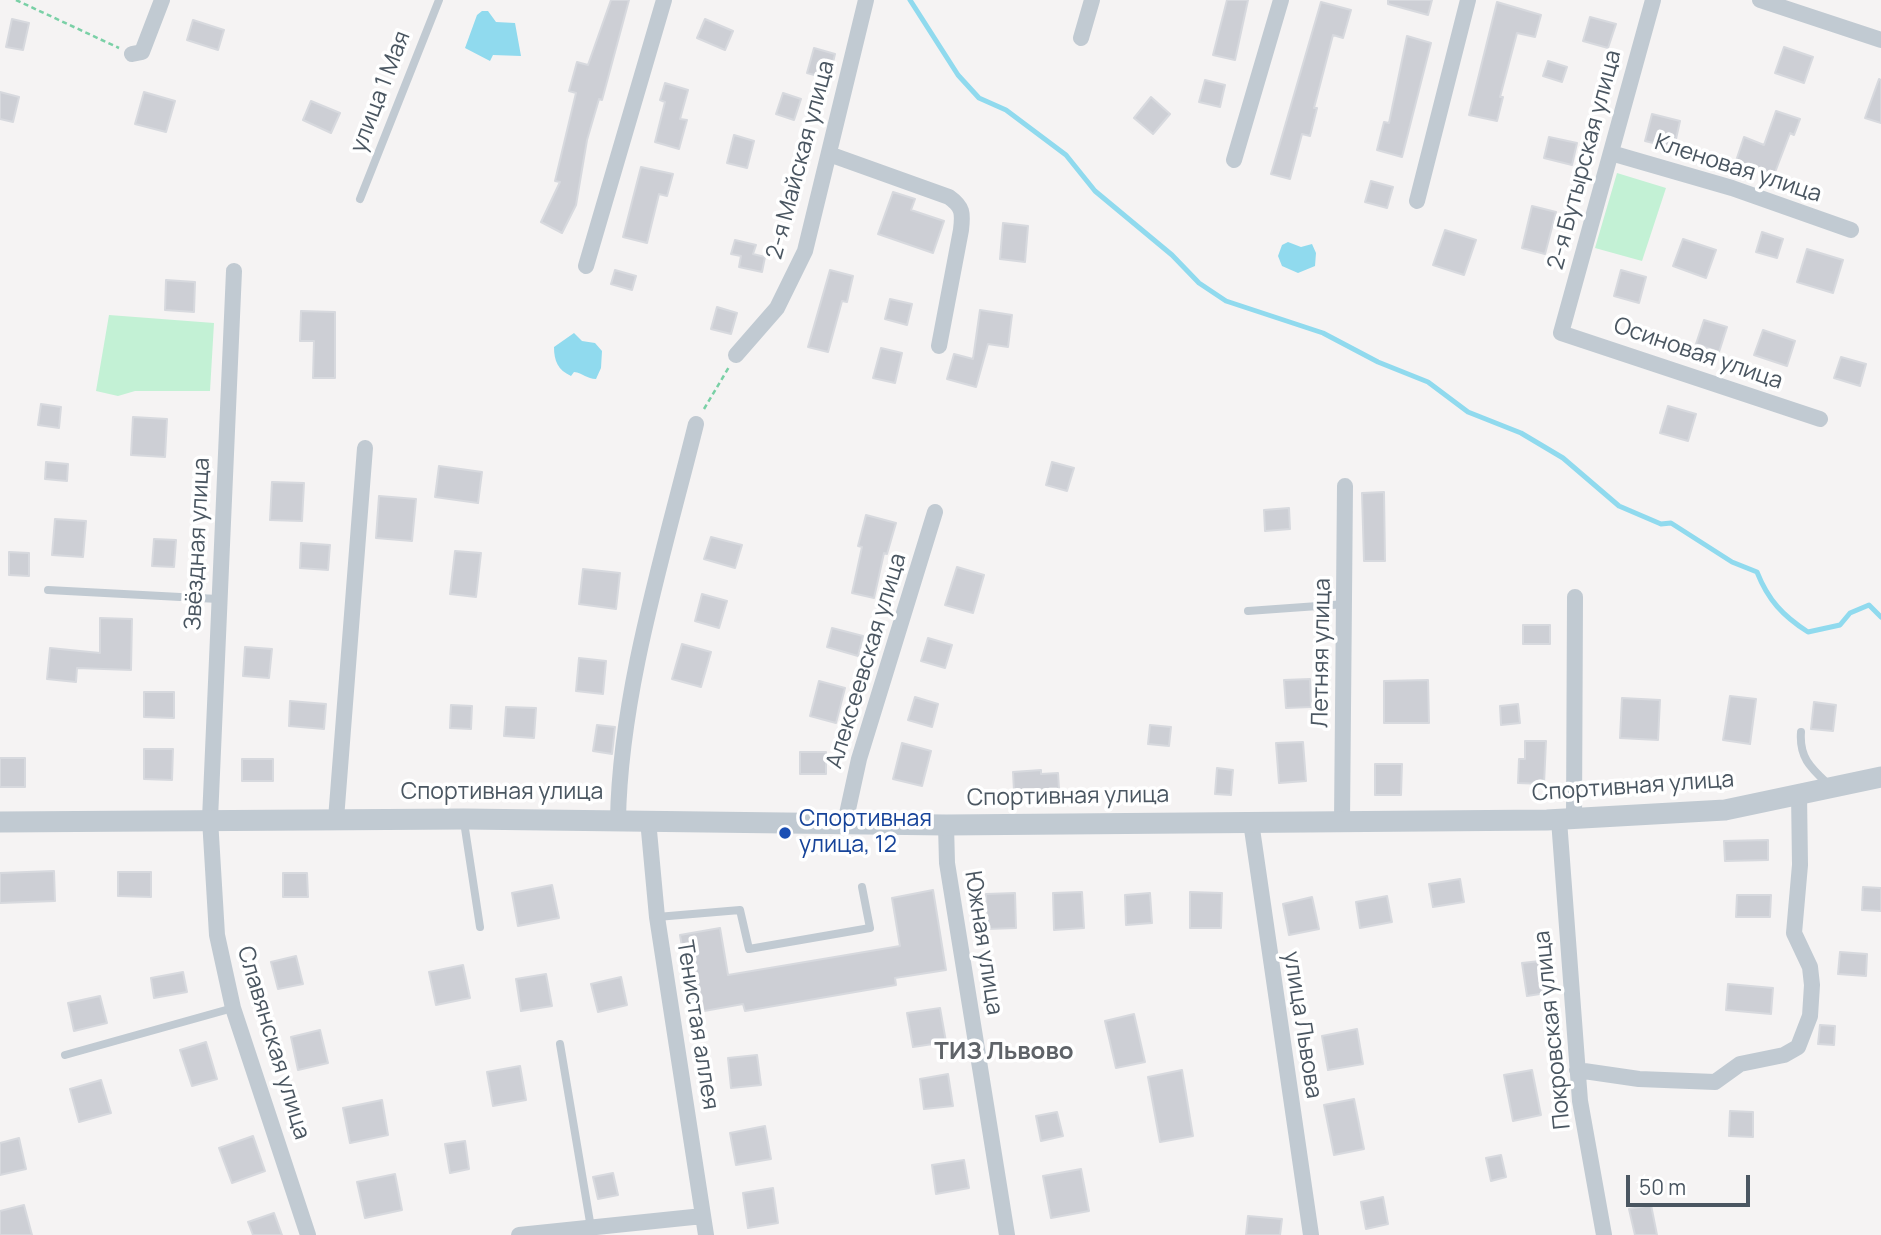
<!DOCTYPE html>
<meta charset="utf-8">
<style>
body{margin:0}
#map{position:relative;width:1881px;height:1235px;overflow:hidden;background:#f5f3f3;font-family:Manrope,sans-serif}
canvas{display:block}
.scale{position:absolute;left:1626px;top:1175px;width:124px;height:32px;box-sizing:border-box;border:4px solid #4a5661;border-top:0;padding-left:9px;font-size:21px;line-height:24px;white-space:nowrap;color:#4a5661;-webkit-text-stroke:5px #fff;paint-order:stroke}
</style>
<div id="map">
<canvas width="1881" height="1235"></canvas>
<div class="scale">50 m</div>
</div>
<script>
const ctx = document.querySelector('canvas').getContext('2d');
ctx.lineJoin = 'round';
function fillPath(path, color) {
  ctx.fillStyle = color;
  ctx.fill(path, 'evenodd');
}
function trace(path, color, width, dash) {
  ctx.strokeStyle = color;
  ctx.lineWidth = width;
  ctx.lineCap = dash ? 'butt' : 'round';
  ctx.setLineDash(dash || []);
  ctx.stroke(path);
}
function drawText(font, color, halo, rows, align = 'center') {
  ctx.font = font + ' Manrope,sans-serif';
  ctx.lineWidth = 7;
  ctx.setLineDash([]);
  ctx.textBaseline = 'middle';
  ctx.strokeStyle = halo;
  ctx.fillStyle = color;
  for (const [text, x, y, turn = 0] of rows) {
    ctx.save();
    ctx.translate(x, y);
    ctx.rotate((+turn || 0) * Math.PI / 180);
    ctx.textAlign = isNaN(turn) ? turn : align;
    if (halo) ctx.strokeText(text, 0, 0);
    ctx.fillText(text, 0, 0);
    ctx.restore();
  }
}
fillPath(new Path2D(`
 M1617,173L1666,188L1642,261L1595,248Z
 M109,315L214,323L210,391H135L118,396L96,391Z`), '#c3f1d5');
fillPath(new Path2D(`
 M482,11H488L496,22L515,23L521,56L493,55L490,61L465,48L477,15Z
 M1288,242L1301,247L1312,244L1316,253L1315,266L1298,273L1282,266L1278,256L1282,245Z
 M574,333L582,341L595,343L602,351L601,368L596,379C587,379 583,373 574,372L571,376C558,370 554,361 554,347Z`), '#90daee');
trace(new Path2D(`
 M910,0L958,75L979,98L1006,110L1066,155L1095,191L1172,255L1199,283L1226,301L1323,333L1378,362L1428,382L1468,412L1521,433L1563,458L1619,506L1661,524L1671,523L1732,562L1757,572C1768,600 1783,616 1808,632L1840,625L1850,613L1869,605L1881,617`), '#90daee', 5);
const building = new Path2D(`
 M611,0H629L602,100L599,99L587,140L576,205L562,233L541,222L560,182L555,181L576,93L569,91L577,62L588,65Z
 M1227,0H1248L1235,60L1213,55Z
 M1388,0H1432L1428,15L1388,4Z
 M1321,2L1351,10L1343,38L1333,35L1314,108H1317L1310,136L1302,134L1290,179L1271,174Z
 M1497,2L1541,15L1535,37L1517,33L1500,97H1503L1497,121L1469,115Z
 M1590,17L1616,24L1608,48L1583,41Z
 M12,19L29,23L23,50L6,47Z
 M705,19L733,31L725,50L697,38Z
 M193,20L224,30L218,50L187,40Z
 M1407,36L1431,43L1402,157L1377,150L1384,122L1389,123Z
 M1784,47L1813,57L1804,83L1775,73Z
 M814,48L835,54L829,79L807,73Z
 M1548,61L1567,67L1562,82L1543,76Z
 M1879,79L1881,80V123L1865,118Z
 M1205,80L1225,85L1220,107L1199,102Z
 M665,83L688,90L680,119L687,120L679,149L655,142L665,102L660,100Z
 M0,92L19,97L13,122L0,119Z
 M144,92L175,101L166,132L135,124Z
 M783,93L801,99L794,120L776,114Z
 M1151,97L1170,114L1153,134L1134,118Z
 M311,101L340,113L331,133L303,120Z
 M1776,111L1800,119L1794,135L1790,133L1774,175L1736,161L1744,137L1764,145Z
 M1652,114L1680,121L1674,148L1645,141Z
 M734,135L754,141L747,168L727,163Z
 M1549,137L1577,143L1572,165L1544,158Z
 M641,167L673,174L667,196L659,194L647,243L623,237Z
 M1371,181L1393,187L1387,208L1365,202Z
 M893,192L915,199L911,210L944,221L933,253L878,234Z
 M1532,206L1556,212L1545,254L1522,248Z
 M1003,223L1028,226L1025,262L1000,259Z
 M1445,230L1476,240L1464,275L1433,265Z
 M1762,232L1783,239L1777,258L1756,252Z
 M1683,239L1716,250L1706,278L1673,266Z
 M735,240L756,245L753,254L765,257L762,272L739,267L741,256L731,254Z
 M1807,249L1843,260L1833,293L1797,282Z
 M615,270L636,276L632,290L611,284Z
 M830,270L853,276L847,302L842,301L828,352L808,347Z
 M1621,270L1646,277L1639,303L1614,296Z
 M166,280L195,282L194,312L165,310Z
 M890,299L912,304L907,325L885,319Z
 M717,307L737,313L731,334L711,329Z
 M980,310L1012,315L1008,347L988,344L976,387L947,379L954,354L973,359Z
 M301,311L335,312V378H313L314,341H300Z
 M1704,320L1727,327L1719,352L1696,344Z
 M1763,330L1795,341L1787,366L1754,355Z
 M881,348L902,353L895,383L873,378Z
 M1841,357L1866,364L1860,386L1834,378Z
 M41,404L61,407L59,428L38,425Z
 M1668,406L1696,414L1688,441L1660,433Z
 M133,417L167,419L165,457L131,455Z
 M46,462L68,464L67,481L45,479Z
 M1052,462L1074,468L1067,491L1046,485Z
 M439,466L482,472L478,503L435,497Z
 M272,482L304,483L302,521L270,520Z
 M1384,492L1385,561H1364L1362,493Z
 M379,496L416,499L412,541L376,538Z
 M1289,508L1290,529L1265,531L1264,510Z
 M866,515L896,523L887,554L884,553L874,598L852,593L862,547L858,546Z
 M55,519L86,521L83,557L52,555Z
 M711,537L742,545L735,568L704,559Z
 M154,539L176,540L174,567L152,566Z
 M301,543L330,545L328,570L300,568Z
 M455,551L481,553L476,597L450,594Z
 M9,552L29,553V576L9,575Z
 M957,567L984,575L973,613L945,605Z
 M583,569L620,573L616,609L579,604Z
 M702,594L727,601L719,628L695,621Z
 M100,618L132,619L131,670L77,668L76,682L47,679L50,648L100,653Z
 M1523,625H1550V644H1523Z
 M832,628L863,636L858,656L827,647Z
 M928,638L952,645L945,668L921,661Z
 M682,644L711,652L701,687L672,679Z
 M245,647L272,649L269,678L243,676Z
 M579,658L606,661L603,694L576,691Z
 M1310,679L1311,707L1286,708L1284,680Z
 M1428,680L1429,723H1384V681Z
 M819,681L845,688L836,723L810,716Z
 M144,692H174V718L144,717Z
 M1730,696L1756,699L1750,744L1723,740Z
 M915,697L938,704L932,727L908,720Z
 M1622,698L1660,700L1658,740L1620,738Z
 M290,701L326,704L324,729L289,726Z
 M1814,702L1836,705L1833,731L1811,729Z
 M1518,704L1520,723L1501,725L1500,706Z
 M451,705L472,706L471,729L450,728Z
 M506,707L536,708L534,738L504,736Z
 M597,725L615,727L612,754L593,751Z
 M1150,725L1171,727L1169,746L1148,744Z
 M1525,741H1546L1544,784L1518,783L1519,759H1525Z
 M1303,742L1306,781L1279,783L1276,743Z
 M902,743L931,751L922,786L893,779Z
 M144,749H173L172,780L144,779Z
 M800,752H826V774H800Z
 M0,758H25V787H0Z
 M242,759H273V781H242Z
 M1375,764H1402L1401,795H1375Z
 M1217,768L1233,770L1231,795L1215,794Z
 M1041,770V774L1058,773L1059,789L1014,791L1013,772Z
 M1768,840V860L1725,861L1724,841Z
 M54,871L55,901L0,903V873Z
 M118,872H151V897L118,896Z
 M283,873H307L308,897H283Z
 M1460,879L1464,902L1433,907L1429,884Z
 M552,885L559,918L518,926L512,893Z
 M1863,887L1881,888V911L1862,910Z
 M933,890L946,970L895,978L896,985L745,1011L743,1004L693,1013L680,935L720,928L728,975L900,946L892,898Z
 M1082,892L1084,928L1054,930L1053,893Z
 M1190,892L1222,893L1221,928H1190Z
 M1015,893L1016,928L987,929L986,894Z
 M1150,893L1152,923L1126,925L1125,895Z
 M1737,895H1771L1770,917H1736Z
 M1387,896L1392,922L1360,928L1356,902Z
 M1312,897L1319,929L1289,935L1283,904Z
 M1840,952L1867,954L1866,976L1838,974Z
 M296,956L303,984L278,989L271,962Z
 M1549,960L1553,992L1527,996L1522,963Z
 M463,965L470,998L436,1005L429,972Z
 M183,972L187,992L154,998L151,978Z
 M546,974L552,1006L521,1011L516,979Z
 M621,977L627,1005L598,1012L591,984Z
 M1728,984L1773,988L1771,1014L1726,1010Z
 M100,996L107,1023L74,1031L68,1003Z
 M940,1008L946,1042L913,1047L907,1013Z
 M1134,1014L1145,1062L1116,1068L1105,1021Z
 M1820,1025L1835,1026L1834,1045L1818,1044Z
 M1357,1029L1363,1064L1328,1070L1322,1036Z
 M320,1030L328,1063L298,1070L291,1037Z
 M206,1042L217,1079L192,1086L180,1050Z
 M757,1055L761,1085L731,1088L728,1058Z
 M520,1066L526,1100L493,1106L487,1072Z
 M1182,1070L1193,1136L1160,1142L1148,1077Z
 M1532,1070L1541,1115L1513,1121L1504,1075Z
 M948,1074L953,1106L924,1109L920,1079Z
 M101,1080L111,1113L79,1122L70,1089Z
 M1354,1099L1364,1149L1334,1155L1324,1105Z
 M382,1100L388,1135L350,1143L343,1108Z
 M1730,1111L1753,1112V1137L1729,1136Z
 M1057,1112L1063,1136L1041,1141L1036,1116Z
 M765,1126L771,1159L736,1165L730,1133Z
 M253,1136L265,1171L232,1183L219,1148Z
 M19,1138L26,1169L0,1175V1143Z
 M465,1141L469,1169L450,1173L445,1144Z
 M1501,1155L1506,1177L1491,1181L1486,1158Z
 M964,1160L969,1188L936,1194L932,1165Z
 M1081,1169L1089,1211L1051,1218L1043,1176Z
 M613,1173L618,1195L598,1199L593,1177Z
 M395,1174L402,1210L365,1218L357,1182Z
 M773,1188L778,1223L748,1228L743,1193Z
 M1383,1197L1388,1224L1366,1229L1361,1202Z
 M24,1205L32,1235H0V1211Z
 M1651,1205L1657,1235H1635L1629,1209Z
 M274,1213L282,1235H253L248,1222Z
 M1248,1216L1282,1219L1280,1235H1246Z`);
fillPath(building, '#cdcfd5');
trace(building, '#d7d9de', 2);
trace(new Path2D(`
 M16,0L119,48
 M704,409L729,367`), '#7ad0a6', 2.5, [5, 3.5]);
trace(new Path2D(`
 M360,199L439,0
 M48,590L218,599
 M1248,611L1346,604
 M1801,732C1799,758 1811,768 1829,785
 M464,822L480,927
 M657,917L740,910L749,949L870,928L862,887
 M560,1044L591,1228
 M65,1055L233,1008`), '#c1cad2', 8);
trace(new Path2D(`
 M1653,0L1561,333L1820,419
 M1760,0L1881,40
 M1081,38L1092,0
 M132,54L142,52L162,0
 M1611,153L1732,188L1851,230
 M829,154L949,197C963,207 963,213 961,230L939,346
 M1234,160L1281,0
 M1417,201L1468,0
 M586,266L664,0
 M234,271L210,819L217,935L233,1008L308,1235
 M736,355L777,308L805,251L866,0
 M336,819L365,448
 M1574,819L1575,597
 M618,820C620,692 665,549 696,424
 M648,820L657,917L706,1235
 M1559,820L1580,1101L1604,1235
 M1342,821L1345,486
 M1251,822L1311,1235
 M845,823L859,759L935,512
 M946,825L947,863L1007,1235
 M1577,1070L1639,1079L1715,1082L1740,1064L1784,1055L1798,1047L1810,1016L1812,985L1810,967L1794,933L1800,865L1799,793
 M519,1235L703,1216`), '#c1cad2', 16);
trace(new Path2D(`
 M0,822L464,819L946,825L1547,820L1725,810L1881,777`), '#c1cad2', 21);
for (const [x, y, r, color] of [
 [785,833,7,"#1a4fb4"]
]) {
  const dot = new Path2D();
  dot.arc(x, y, r, 0, 2 * Math.PI);
  ctx.fillStyle = color;
  ctx.fill(dot);
  trace(dot, '#fff', 2.5);
}
drawText('23px', '#4a5661', '#fff', [
 ["улица 1 Мая",381,92,-69],
 ["2-я Майская улица",801,160,-75],
 ["2-я Бутырская улица",1585,160,-75],
 ["Кленовая улица",1738,169,18],
 ["Осиновая улица",1698,354,19],
 ["Звёздная улица",198,544,-87],
 ["Летняя улица",1322,653,-89],
 ["Алексеевская улица",867,661,-73],
 ["Спортивная улица",1633,787,-4],
 ["Спортивная улица",502,793],
 ["Спортивная улица",1068,797,-1],
 ["Южная улица",983,943,81],
 ["Тенистая аллея",697,1025,81],
 ["улица Львова",1302,1025,81],
 ["Покровская улица",1553,1030,-96],
 ["Славянская улица",273,1043,73]
]);
drawText('23px', '#164399', '#fff', [
 ["Спортивная",799,820],
 ["улица, 12",799,846]
], 'left');
drawText('bold 24px', '#5f6368', '#fff', [
 ["ТИЗ Львово",1004,1052]
]);
</script>
